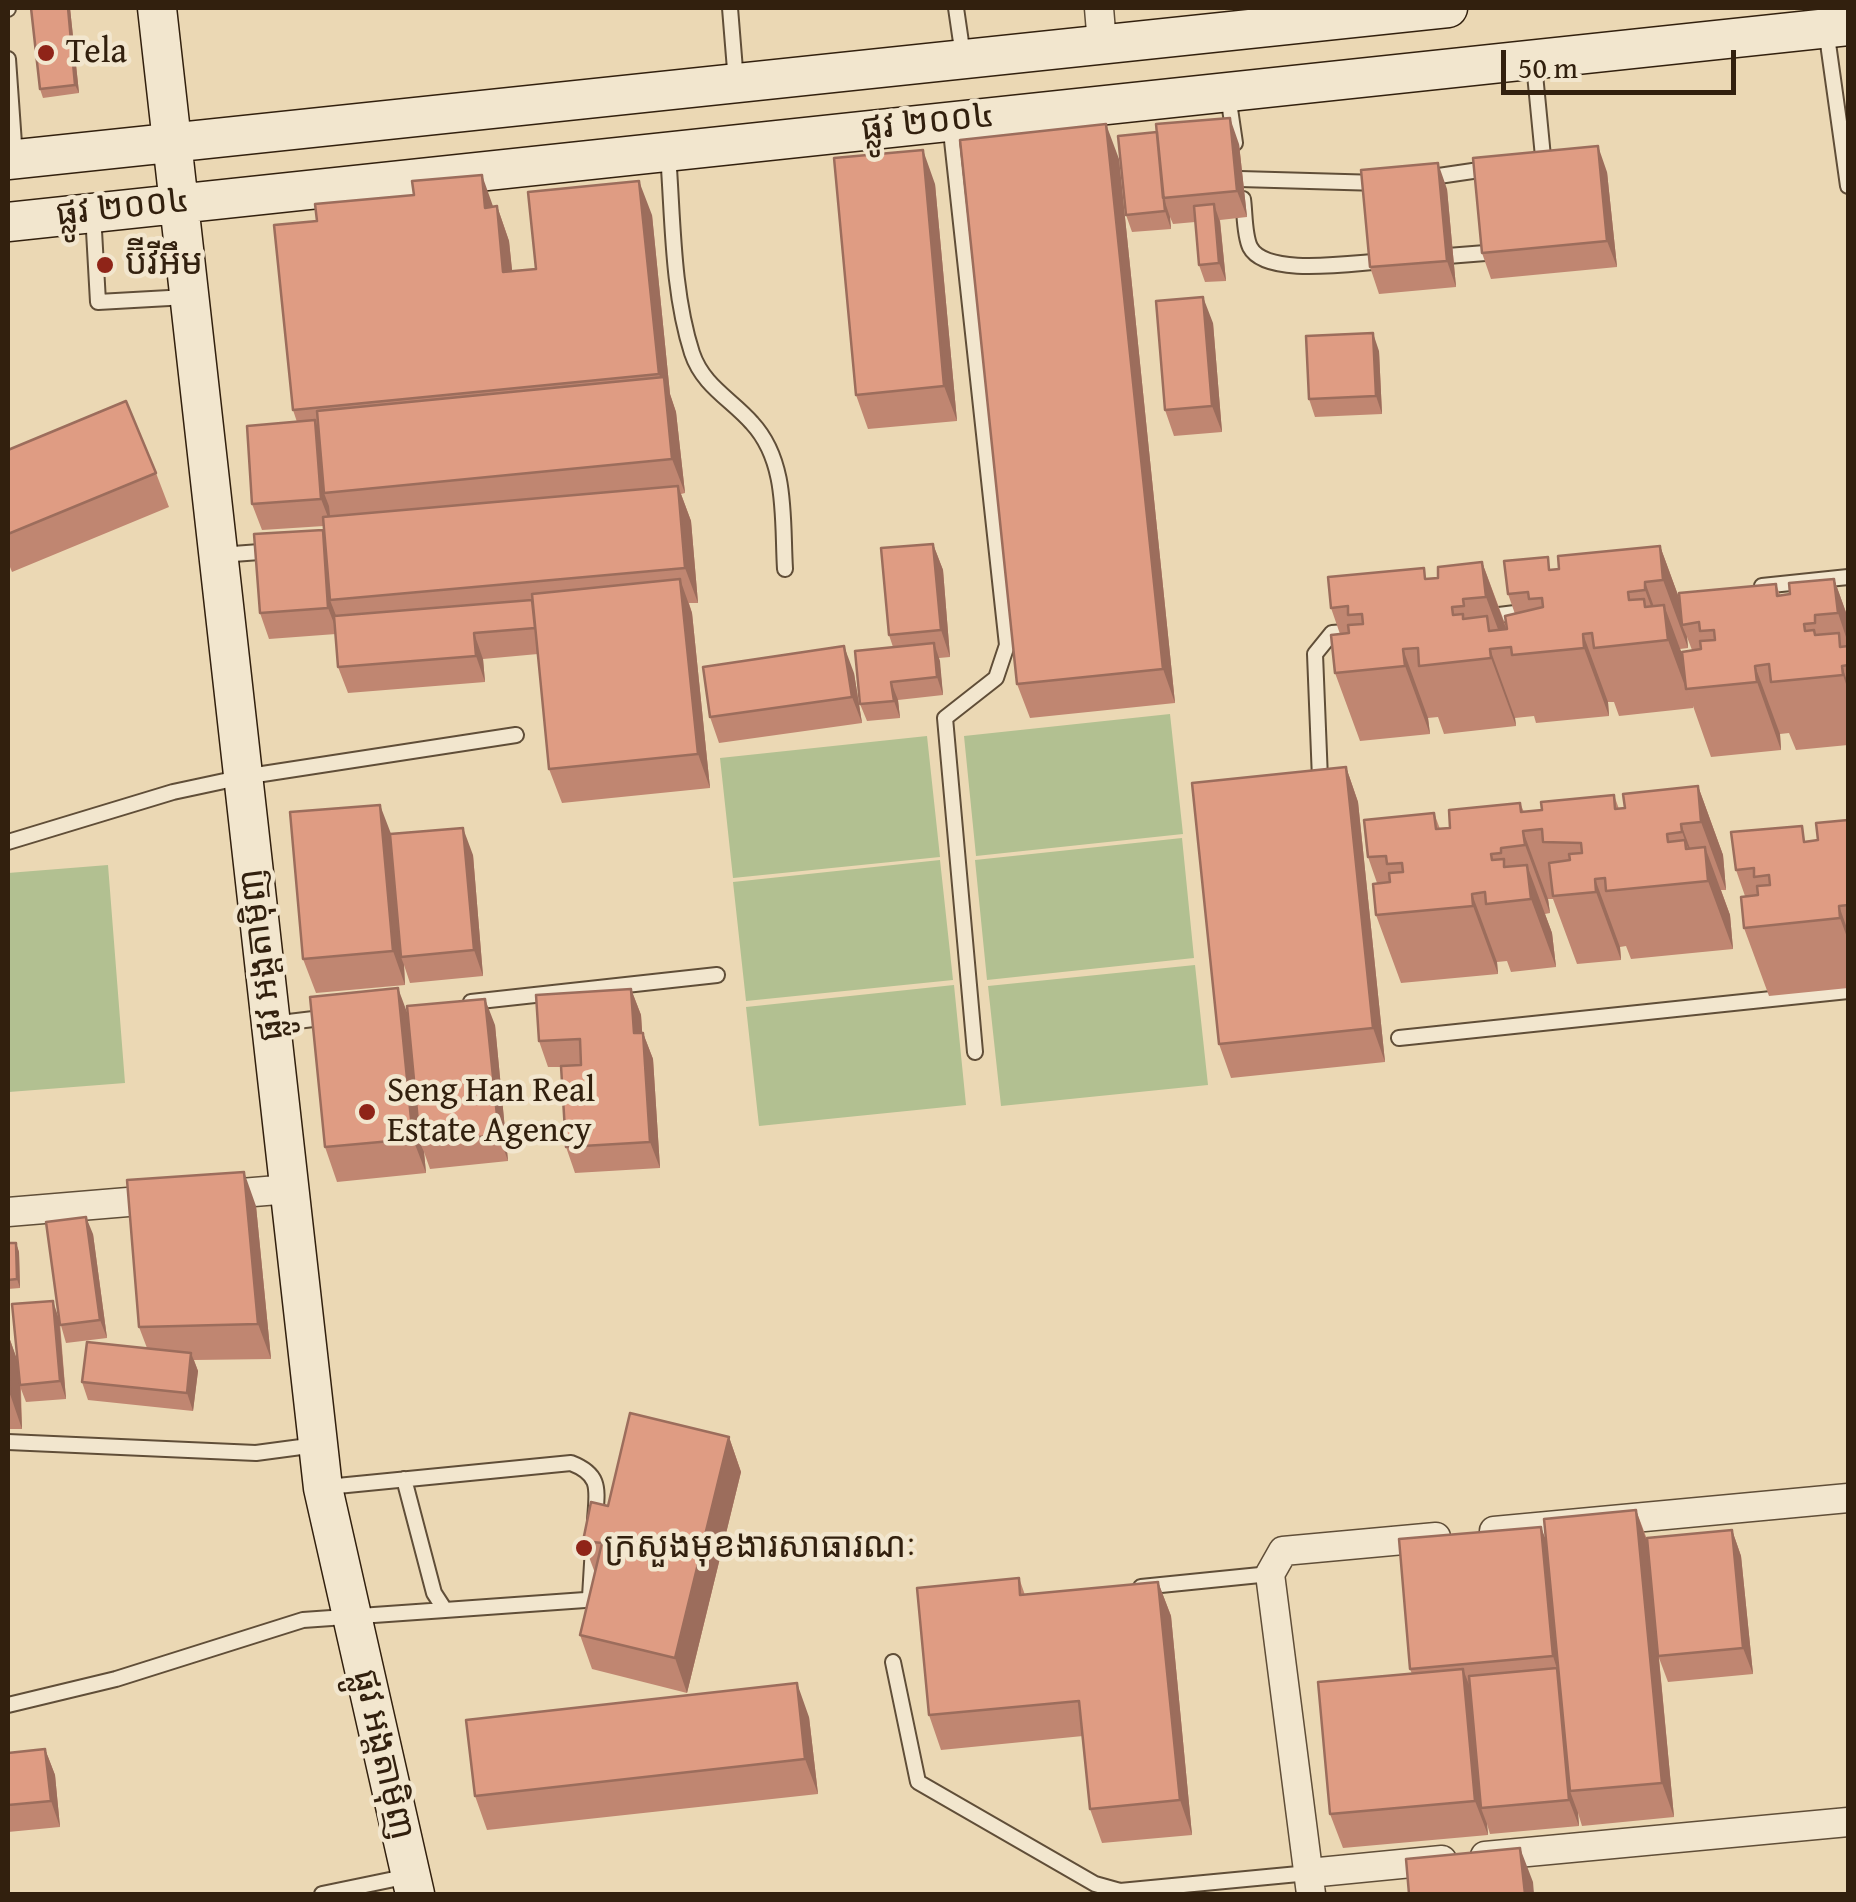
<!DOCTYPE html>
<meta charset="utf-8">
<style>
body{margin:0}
#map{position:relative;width:1856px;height:1902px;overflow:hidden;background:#ebd8b4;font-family:"Gentium Book Plus",serif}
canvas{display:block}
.frame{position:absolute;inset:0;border:10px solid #32200e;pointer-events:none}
.scale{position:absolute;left:1501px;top:50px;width:235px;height:45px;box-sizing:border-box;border:5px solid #32200e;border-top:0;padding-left:12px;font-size:30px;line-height:35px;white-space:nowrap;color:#32200e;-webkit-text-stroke:8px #f2e6ce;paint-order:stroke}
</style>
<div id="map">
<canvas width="1856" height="1902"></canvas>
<div class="frame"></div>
<div class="scale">50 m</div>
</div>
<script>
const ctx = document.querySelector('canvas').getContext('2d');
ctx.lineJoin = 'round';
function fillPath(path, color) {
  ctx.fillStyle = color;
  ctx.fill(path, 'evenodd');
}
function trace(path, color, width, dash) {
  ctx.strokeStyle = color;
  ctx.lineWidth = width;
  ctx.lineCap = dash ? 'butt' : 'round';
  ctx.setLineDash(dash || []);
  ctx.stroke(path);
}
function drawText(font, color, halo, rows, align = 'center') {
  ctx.font = font + ' "Gentium Book Plus","Noto Sans Khmer",serif';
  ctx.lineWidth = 9;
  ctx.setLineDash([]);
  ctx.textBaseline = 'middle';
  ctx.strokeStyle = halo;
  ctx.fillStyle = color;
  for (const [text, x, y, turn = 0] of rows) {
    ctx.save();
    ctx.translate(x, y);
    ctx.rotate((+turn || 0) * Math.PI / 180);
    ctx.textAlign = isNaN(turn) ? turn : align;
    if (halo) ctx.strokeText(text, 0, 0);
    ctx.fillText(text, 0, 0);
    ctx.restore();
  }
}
fillPath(new Path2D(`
 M1170,714L1183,834L976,856L964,736Z
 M927,736L940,857L733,878L720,758Z
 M1182,838L1194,958L987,980L975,860Z
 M940,860L953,980L746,1001L733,882Z
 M108,865L125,1083L9,1092L8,873Z
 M1195,965L1208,1085L1001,1106L988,986Z
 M954,985L966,1105L759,1126L746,1007Z`), '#b2c091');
const lane = new Path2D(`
 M730,8L736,82
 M956,8L963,56
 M8,9V8
 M1826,29L1848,186
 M8,59L15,158
 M1534,64L1544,167
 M1228,95L1235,143
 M950,122L1007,645L996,678L945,718L975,1052
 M668,154C673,218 672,291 692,353C703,386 731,399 752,423C788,462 782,519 785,569
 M1425,178L1493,168
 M1240,179L1379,183
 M1243,199C1245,213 1244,234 1250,247C1266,278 1357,262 1388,261
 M93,213L98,302L187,297
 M1435,257L1498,252
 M220,555L273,551
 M1762,586L1848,577
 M1483,617L1531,611
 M1320,779L1315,654L1332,633L1358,631
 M8,842L173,792L243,777L516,735
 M471,1002L717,975
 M272,1024L330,1017
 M1399,1038L1848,991
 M8,1442L256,1453L316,1445
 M404,1479L434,1593L445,1610L585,1600L590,1597L593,1547
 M327,1487L571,1463C602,1475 597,1490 595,1520
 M1141,1587L1270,1574
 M893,1662L918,1782L1095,1884L1120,1891L1309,1873
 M8,1705L116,1679L303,1620L445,1610
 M322,1894L409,1876`);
const street = new Path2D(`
 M1099,8L1102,44
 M217,1195L290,1189
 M8,1212L164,1199
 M1494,1531L1848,1498
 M1485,1856L1848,1822
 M1309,1873L1442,1860
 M1311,1894L1270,1574L1283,1551L1436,1537`);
const secondary = new Path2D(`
 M157,8L323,1488L415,1894
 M8,160L1448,8
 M8,222L1848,26`);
trace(lane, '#604e38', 18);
trace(street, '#604e38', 31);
trace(secondary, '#32200e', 41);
trace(lane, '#f2e6ce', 14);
trace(street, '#f2e6ce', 28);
trace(secondary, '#f2e6ce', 38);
fillPath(new Path2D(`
 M31,8H70L79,93L43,98L40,89Z
 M1239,144L1247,217L1220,220L1226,281L1205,282L1199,265L1195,222L1173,224L1170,217L1171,229L1132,232L1126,215Z
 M1119,159L1175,703L1030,718L1017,684Z
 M1607,172L1617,267L1491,279L1482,253Z
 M935,184L957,421L868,429L856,395Z
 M1447,189L1456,287L1379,294L1370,267Z
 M497,206L509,241L512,271L536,269L652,215L670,394L676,412L685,493L681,494L691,521L698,603H689L692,613L710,788L562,803L549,769L538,654L483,659L485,682L348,693L338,667L336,634L269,639L260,613L324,534V526L262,530L252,504L297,422L293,410L494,207Z
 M1213,323L1222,432L1174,436L1165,410Z
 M1379,351L1382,414L1315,417L1309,399Z
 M8,450L156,473L169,507L12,572L8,562Z
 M933,544L943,570L950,657L939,658L943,695L898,700L900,718L867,721L860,704L893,647L889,635Z
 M1660,546L1680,601L1776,584L1780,595L1790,594L1834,579L1848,618V745L1796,750L1789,733L1780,734L1781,750L1711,757L1693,706V708L1619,716L1614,702H1608L1609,716L1536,723L1534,716L1515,718L1516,726L1444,734L1438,717L1428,718L1430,734L1360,741L1335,673L1340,634L1331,608L1428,579L1438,578L1482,562L1507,629L1515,614L1508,594L1553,570ZM1687,637L1692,650L1683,655L1680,649L1688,648Z
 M854,673L862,723L719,743L710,717Z
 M1346,767L1358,802L1385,1062L1231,1078L1219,1044Z
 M1698,786L1723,855L1726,890H1721L1730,915L1733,949L1631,959L1626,946L1620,947L1621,960L1577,964L1553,899H1548L1550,913L1545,914L1552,933L1556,967L1511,972L1507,961L1497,962L1498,974L1401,983L1376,915L1377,883L1368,857L1434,813L1440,829L1450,828L1520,803L1524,812L1542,810L1614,795L1619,809Z
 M1848,820V988L1769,996L1744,928L1745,896L1736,870L1808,841L1818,840Z
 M391,834L473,855L483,976L410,983L404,965L405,985L316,993L303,959Z
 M631,989L641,1015L642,1033H643L653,1059L660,1168L575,1173L566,1147L561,1067H548L539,1041Z
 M408,1016L495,1025L508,1161L430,1169L424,1152L426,1173L337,1182L325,1147Z
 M256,1206L271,1359L194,1360L198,1371L193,1411L88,1400L82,1382L147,1348L139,1327Z
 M93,1234L107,1338L66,1343L60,1322L66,1399L26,1402L21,1389L22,1429H8V1334L17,1360L59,1318Z
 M8,1243H16L19,1252L20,1288L8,1289Z
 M729,1437L741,1472L687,1693L592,1669L580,1635L595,1573L583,1541L608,1506Z
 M1636,1510L1648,1542L1732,1530L1741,1556L1753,1674L1668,1682L1659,1658L1674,1817L1582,1826L1578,1813L1579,1826L1490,1834L1487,1824L1488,1835L1343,1848L1330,1814L1412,1674L1410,1669L1546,1541Z
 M1019,1578L1025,1595L1158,1582L1171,1616L1192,1835L1102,1843L1090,1809L1083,1736L941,1750L929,1715Z
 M809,1717L818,1794L487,1830L475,1796Z
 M45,1749L55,1775L60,1827L8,1832V1753Z`), '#c08671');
fillPath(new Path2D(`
 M68,8H70L79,93L75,85Z
 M1230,118L1239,144L1247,217L1237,191Z
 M1106,124L1119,159L1175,703L1163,669Z
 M1598,146L1607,172L1617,267L1607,241Z
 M923,150L935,184L957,421L944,386Z
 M1438,163L1447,189L1456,287L1447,261Z
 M482,175L494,209L485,208Z
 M639,181L652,215L670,394L676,412L685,493L672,459L665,392L659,374Z
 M1164,199L1170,217L1171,229L1165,211Z
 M1214,204L1220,222L1226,281L1219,263Z
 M497,206L509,241L516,307L503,272Z
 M1203,297L1213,323L1222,432L1212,406Z
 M1373,333L1379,351L1382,414L1376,396Z
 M315,420L325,446L324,493L329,506L331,525L321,499Z
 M678,486L691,521L698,603L685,568Z
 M323,530L335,599L330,600L337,618L338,634L328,608Z
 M933,544L943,570L950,657L941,630Z
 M1660,546L1685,614L1682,625L1687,637L1688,648L1663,580Z
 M1482,562L1507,631L1505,648L1486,597Z
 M680,579L692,613L710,788L698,754Z
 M1834,579L1848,618V643L1838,613Z
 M1645,582L1666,640L1664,641L1645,590Z
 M1664,605L1689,673L1686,689L1693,708L1668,640Z
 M474,633L483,659L485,682L476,656Z
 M1583,634L1608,702L1609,716L1584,648Z
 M934,643L940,661L943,695L937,677Z
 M844,646L854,673L862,723L852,697Z
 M1403,649L1428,718L1430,734L1405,666Z
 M1490,649L1515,718L1516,726L1491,658Z
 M1755,666L1780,734L1781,750L1757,682Z
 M1842,666L1848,684V690L1843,675Z
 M891,682L898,700L900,718L894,701Z
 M1346,767L1358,802L1385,1062L1373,1028Z
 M1698,786L1723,855L1726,890L1701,822Z
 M380,805L393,839L401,957L404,965L405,985L393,951Z
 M1681,824L1702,881H1700L1682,832Z
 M463,828L473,855L483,976L474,950Z
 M1523,831L1548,899L1550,913L1525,845Z
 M1705,847L1730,915L1733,949L1708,881Z
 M1527,865L1552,933L1556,967L1531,899Z
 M1595,879L1620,947L1621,960L1596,892Z
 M1472,894L1497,962L1498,974L1473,906Z
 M1839,906L1848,931V940L1840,918Z
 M398,988L411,1023L420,1143L424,1152L426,1173L413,1139Z
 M631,989L641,1015L644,1059L634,1033Z
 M485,999L495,1025L508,1161L499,1135Z
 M643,1033L653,1059L660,1168L650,1142Z
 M244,1172L256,1206L271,1359L258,1324Z
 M86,1217L93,1234L107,1338L100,1320Z
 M16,1243L19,1252L20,1288L17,1279Z
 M53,1301L59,1319L66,1399L60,1381Z
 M8,1334L20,1368V1385L22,1429L10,1394Z
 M191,1353L198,1371L193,1411L187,1393Z
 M729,1437L741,1472L687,1693L675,1658Z
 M1636,1510L1648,1545L1674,1817L1662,1783Z
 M1541,1527L1554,1561L1570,1791L1578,1813L1579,1826L1569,1800L1557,1669L1553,1656Z
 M1732,1530L1741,1556L1753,1674L1743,1648Z
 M1158,1582L1171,1616L1192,1835L1180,1800Z
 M1463,1669L1476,1703L1481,1808L1487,1824L1488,1835L1475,1801Z
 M797,1683L809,1717L818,1794L805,1759Z
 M45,1749L55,1775L60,1827L51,1801Z
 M1520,1848L1533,1882L1534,1894H1525Z`), '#9c6d5c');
const building = new Path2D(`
 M31,8H68L75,85L40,89Z
 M1230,118L1237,191L1163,198L1156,124Z
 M1106,124L1163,669L1017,684L960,140Z
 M1157,132L1165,211L1126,215L1118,136Z
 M1598,146L1607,241L1482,253L1473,158Z
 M923,150L944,386L856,395L834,158Z
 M1438,163L1447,261L1370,267L1361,170Z
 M482,175L485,208L497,206L503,272L536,269L528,192L639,181L659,374L293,410L274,225L317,221L315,204L414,195L412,181Z
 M1214,204L1219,263L1199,265L1194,206Z
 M1203,297L1212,406L1165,410L1156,301Z
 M1373,333L1376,396L1309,399L1306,336Z
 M664,377L672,459L324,493L317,411Z
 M126,401L156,473L8,534V450Z
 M315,420L321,499L252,504L247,426Z
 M678,486L685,568L330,600L323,517Z
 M323,530L328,608L260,613L254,534Z
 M933,544L941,630L889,635L881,548Z
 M1660,546L1663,580L1645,582V590L1628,592L1629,600L1644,599L1645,607L1664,605L1668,640L1594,648L1592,633L1583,634L1584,648L1512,655L1511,647L1490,649L1491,658L1419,666L1418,648L1403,649L1405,666L1335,673L1331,635L1349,633L1348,625L1363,624L1362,614L1348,615V606L1331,608L1328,577L1424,568L1425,579L1438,578V567L1482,562L1486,597L1463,599L1464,606L1452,607L1453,615L1463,614V619L1487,616L1489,631L1507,629L1505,616L1543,607L1542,598L1529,599L1528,592L1508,594L1504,561L1548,557L1549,570L1559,569L1558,556Z
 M680,579L698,754L549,769L532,594Z
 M1834,579L1838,613L1815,615V623L1804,624L1805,631L1814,630L1815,635L1839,633L1840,647L1848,646V665L1842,666L1843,675L1771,682L1769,664L1755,666L1757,682L1686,689L1682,652L1701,649L1700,641L1715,640L1714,630L1700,631L1699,622L1682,625L1679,593L1776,584L1777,596L1790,594L1789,583Z
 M532,600L535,628L474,633L476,656L338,667L334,616Z
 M934,643L937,677L891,682L894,701L860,704L855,651Z
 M844,646L852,697L710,717L703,667Z
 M1346,767L1373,1028L1219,1044L1192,783Z
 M1698,786L1701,822L1681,824L1682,832L1667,834L1668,842L1685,840L1686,849L1705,847L1708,881L1606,891L1605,878L1595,879L1596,892L1553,896L1549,863L1570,860L1569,854L1582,853L1581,843L1543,842L1542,829L1523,831L1525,845L1501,848V853L1491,854L1492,860L1504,859V867L1527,865L1531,899L1486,904L1485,892L1472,894L1473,906L1376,915L1373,884L1390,882L1389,873L1403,872L1402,863L1387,864L1386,856L1368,857L1364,820L1434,813L1436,829L1450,828L1449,810L1520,803L1521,812L1542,810L1541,802L1614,795L1615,809L1625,808L1623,794Z
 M380,805L393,951L303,959L290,812Z
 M1848,820V905L1839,906L1840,918L1744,928L1741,897L1758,895L1757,886L1770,885L1769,875L1754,877V868L1736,870L1731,832L1802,826L1804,842L1818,840L1816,823Z
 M463,828L474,950L401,957L390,834Z
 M398,988L413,1139L325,1147L310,997Z
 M631,989L634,1033H643L650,1142L566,1147L561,1066L581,1065L580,1039L539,1041L536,995Z
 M485,999L499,1135L420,1143L407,1006Z
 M244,1172L258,1324L139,1327L127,1180Z
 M86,1217L100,1320L60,1325L46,1222Z
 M8,1243H16L17,1279L8,1280Z
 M53,1301L60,1381L20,1385L12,1304Z
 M8,1334L10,1394H8Z
 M87,1342L191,1353L187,1393L82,1382Z
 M630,1413L729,1437L675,1658L580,1635L602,1543L583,1541L591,1502L608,1506Z
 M1636,1510L1662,1783L1570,1791L1544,1519Z
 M1541,1527L1553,1656L1410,1669L1399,1539Z
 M1732,1530L1743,1648L1658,1656L1647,1538Z
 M1019,1578L1020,1595L1158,1582L1180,1800L1090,1809L1079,1701L929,1715L917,1588Z
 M1557,1668L1569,1800L1481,1808L1469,1676Z
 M1463,1669L1475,1801L1330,1814L1318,1682Z
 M797,1683L805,1759L475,1796L466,1720Z
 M45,1749L51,1801L8,1805V1753Z
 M1520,1848L1525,1894H1409L1406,1859Z`);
fillPath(building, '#df9c83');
trace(building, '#9c6d5c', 2.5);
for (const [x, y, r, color] of [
 [46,53,10,"#8f2418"],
 [105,265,10,"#8f2418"],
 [367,1112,10,"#8f2418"],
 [584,1548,10,"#8f2418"]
]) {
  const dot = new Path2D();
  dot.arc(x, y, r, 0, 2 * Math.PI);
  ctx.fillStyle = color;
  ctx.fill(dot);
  trace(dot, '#f2e6ce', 4);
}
drawText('35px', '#32200e', '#f2e6ce', [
 ["Tela",66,53],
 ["ប៊ីវីអឹម",125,265],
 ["Seng Han Real",387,1092],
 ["Estate Agency",387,1132],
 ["ក្រសួងមុខងារសាធារណៈ",604,1548]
], 'left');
drawText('35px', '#32200e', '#f2e6ce', [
 ["ផ្លូវ ២០០៤",928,124,-6],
 ["ផ្លូវ ២០០៤",123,209,-6],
 ["ផ្លូវ អង្តតាម៉ិញ",263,955,-97],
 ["ផ្លូវ អង្តតាម៉ិញ",382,1755,77]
]);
</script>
